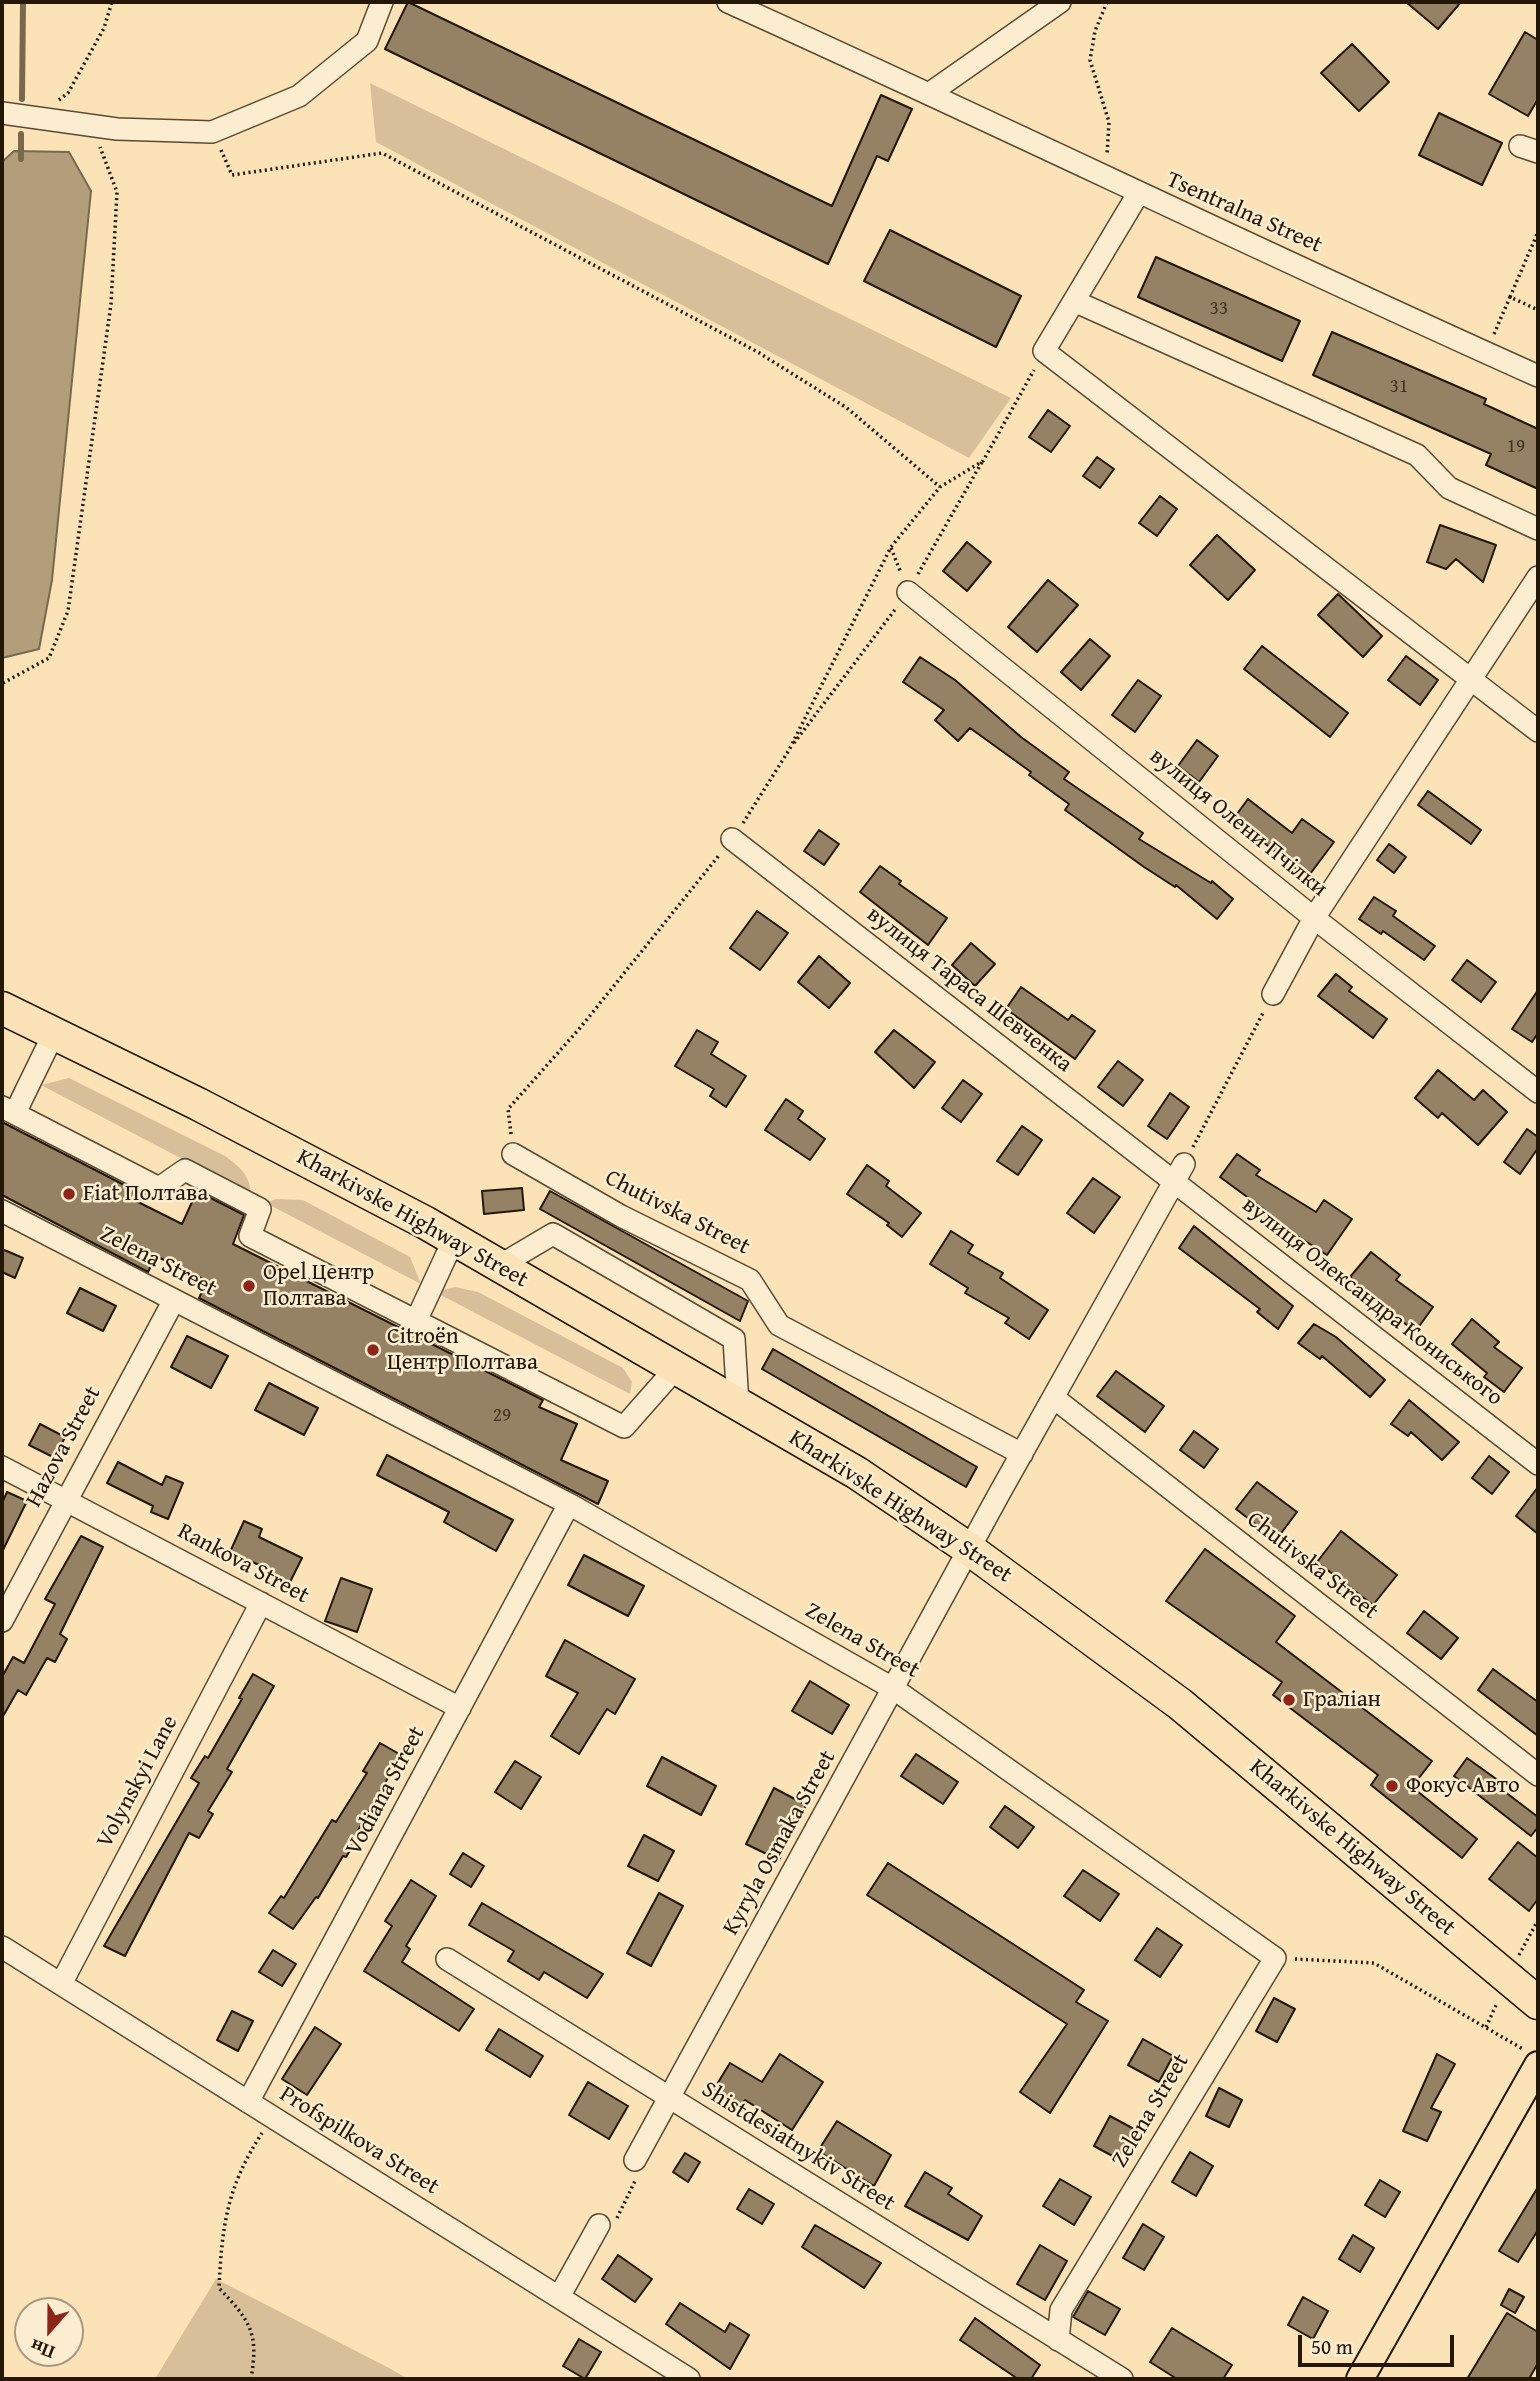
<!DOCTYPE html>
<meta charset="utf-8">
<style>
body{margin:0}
#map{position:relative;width:1540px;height:2381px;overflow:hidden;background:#fce3b7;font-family:"Gentium Book Plus",serif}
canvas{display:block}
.frame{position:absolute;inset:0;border:4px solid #251707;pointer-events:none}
.north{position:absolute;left:14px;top:2297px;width:70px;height:70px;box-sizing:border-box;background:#fdedd0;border:2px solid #a79780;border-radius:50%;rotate:201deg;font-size:19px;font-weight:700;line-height:28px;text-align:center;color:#251707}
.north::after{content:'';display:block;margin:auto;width:24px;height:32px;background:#8f2418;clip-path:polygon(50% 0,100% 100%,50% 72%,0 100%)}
.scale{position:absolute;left:1298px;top:2335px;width:156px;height:32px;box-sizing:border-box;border:4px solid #251707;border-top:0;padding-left:9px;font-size:21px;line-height:24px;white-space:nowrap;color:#251707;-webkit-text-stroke:5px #fdedd0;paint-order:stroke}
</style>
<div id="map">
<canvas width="1540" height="2381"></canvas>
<div class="frame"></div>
<div class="north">Пн</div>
<div class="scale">50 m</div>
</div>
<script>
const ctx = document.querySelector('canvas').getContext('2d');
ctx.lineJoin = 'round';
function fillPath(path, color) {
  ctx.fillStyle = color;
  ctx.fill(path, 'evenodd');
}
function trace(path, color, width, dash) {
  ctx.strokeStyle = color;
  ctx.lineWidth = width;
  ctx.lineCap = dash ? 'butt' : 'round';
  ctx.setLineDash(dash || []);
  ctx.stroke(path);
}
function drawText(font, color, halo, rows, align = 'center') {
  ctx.font = font + ' "Gentium Book Plus",serif';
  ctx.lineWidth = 5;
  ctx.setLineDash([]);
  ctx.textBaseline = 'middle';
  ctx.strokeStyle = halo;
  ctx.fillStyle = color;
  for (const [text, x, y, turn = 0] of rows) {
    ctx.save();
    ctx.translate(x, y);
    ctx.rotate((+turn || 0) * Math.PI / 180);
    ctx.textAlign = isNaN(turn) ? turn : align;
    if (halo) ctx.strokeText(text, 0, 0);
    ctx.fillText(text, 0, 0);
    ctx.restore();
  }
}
fillPath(new Path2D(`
 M370,83L1011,398L969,458L376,142Z
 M69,1078L225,1156C240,1167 250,1175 251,1195L41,1085Z
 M276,1199L303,1200L410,1257L421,1284L266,1203Z
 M455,1287L478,1292L623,1368L632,1382L630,1394L435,1292Z
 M216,2279L389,2368L408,2379H155Z`), '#d7c099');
const water = new Path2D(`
 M14,151L69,152L91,191L52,580L39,649L2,658V162Z`);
fillPath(water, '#b39e7b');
trace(water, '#7a684d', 2);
trace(new Path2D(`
 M22,99L23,2
 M21,159V134`), '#7a684d', 6);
const building = new Path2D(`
 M408,2L832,206L881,95L912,109L888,161L877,156L828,264L385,49Z
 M1406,2H1461L1438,29Z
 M1525,32L1538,40V99L1528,116L1489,94Z
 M1352,44L1389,82L1359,111L1321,73Z
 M1439,113L1502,143L1482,185L1419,155Z
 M890,230L1021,296L996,347L864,281Z
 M1156,257L1300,321L1282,361L1138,297Z
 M1332,332L1486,399L1484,404L1538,429V489L1486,465L1491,454L1313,375Z
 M1048,410L1070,426L1051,452L1029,437Z
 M1097,457L1114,469L1100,488L1083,476Z
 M1160,496L1177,509L1157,536L1139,523Z
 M1440,525L1496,545L1483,582L1456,559L1446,569L1427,562Z
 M1217,535L1255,570L1228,600L1190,565Z
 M967,542L991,562L967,591L943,571Z
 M1048,580L1078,605L1037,652L1008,627Z
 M1338,594L1382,636L1363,657L1318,615Z
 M1090,639L1110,656L1081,690L1061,672Z
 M1262,646L1348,713L1330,737L1244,669Z
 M1406,656L1438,680L1420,705L1388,680Z
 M920,657L955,680L1021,737L1069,772L1064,779L1143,833L1139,839L1211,883L1212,881L1233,899L1217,919L1176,885L1175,887L1144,867L1065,810L1069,804L1029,775L1031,772L970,728L958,741L935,720L944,710L903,682Z
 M1138,680L1161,696L1135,732L1112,715Z
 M1197,740L1218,756L1199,782L1178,766Z
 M1428,791L1481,830L1471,844L1418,805Z
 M1248,799L1292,833L1302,819L1334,842L1307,878L1234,818Z
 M819,830L839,844L824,865L804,851Z
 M1389,844L1406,857L1394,873L1377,860Z
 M880,866L901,881L899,884L947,918L928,945L860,892Z
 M1374,897L1396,911L1393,916L1435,946L1424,960L1383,931L1381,934L1359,919Z
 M757,911L788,933L760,970L730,948Z
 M971,943L995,964L975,986L952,965Z
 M819,956L850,983L829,1008L798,982Z
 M1467,960L1496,982L1481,1002L1452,980Z
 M1336,974L1352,987L1349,991L1387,1019L1373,1038L1318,996Z
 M1021,987L1068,1020L1072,1015L1095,1031L1075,1059L1006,1009Z
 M1538,990V1033L1532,1042L1512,1029Z
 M697,1030L718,1042L711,1054L746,1076L726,1107L710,1096L714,1089L675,1066Z
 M894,1030L935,1062L914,1088L875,1052Z
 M1118,1061L1143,1080L1123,1106L1098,1087Z
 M1438,1070L1474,1100L1483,1090L1507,1112L1478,1145L1442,1113L1438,1118L1415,1098Z
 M963,1080L982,1094L961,1122L942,1108Z
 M1170,1093L1189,1107L1167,1139L1148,1126Z
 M786,1099L803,1111L798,1119L825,1139L810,1160L765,1130Z
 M2,1122L134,1190L130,1198L182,1224L197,1191L244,1215L233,1244L543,1400L539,1407L577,1424L561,1460L608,1481L598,1504L199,1298L207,1281L156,1256L148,1272L2,1195Z
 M1022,1126L1042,1140L1018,1175L997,1161Z
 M1527,1129L1538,1137V1148L1520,1174L1504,1162Z
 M1237,1154L1260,1170L1256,1175L1316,1212L1324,1200L1352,1219L1327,1255L1263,1214L1265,1210L1220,1177Z
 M867,1165L889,1181L886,1186L921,1213L902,1237L887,1225L889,1223L847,1194Z
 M1093,1178L1120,1197L1094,1233L1067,1213Z
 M522,1188L524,1210L484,1214L482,1191Z
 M550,1191L748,1301L740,1321L540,1209Z
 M1194,1226L1293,1306L1278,1329L1257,1312L1260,1309L1179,1248Z
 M951,1231L973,1245L968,1253L1003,1273L1000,1278L1048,1310L1029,1339L1005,1323L1009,1318L965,1293L968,1288L930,1264Z
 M2,1249L23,1258L15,1278L2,1272Z
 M1371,1252L1400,1275L1396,1280L1433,1307L1415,1332L1350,1277Z
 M80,1288L116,1306L103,1331L67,1313Z
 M1472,1319L1499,1342L1494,1347L1522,1368L1504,1392L1484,1377L1487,1373L1452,1344Z
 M1314,1324L1336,1337L1385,1380L1370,1397L1322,1356L1320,1359L1298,1343Z
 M187,1336L228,1356L211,1388L171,1367Z
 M773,1349L977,1467L966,1487L762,1369Z
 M1116,1371L1164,1406L1145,1432L1097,1396Z
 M269,1383L318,1408L304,1435L255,1410Z
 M1409,1400L1459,1442L1442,1460L1411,1432L1408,1436L1391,1424Z
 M40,1424L65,1437L55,1458L29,1445Z
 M1194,1431L1218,1449L1204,1468L1180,1450Z
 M387,1455L513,1520L496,1551L444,1522L449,1512L377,1475Z
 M1489,1456L1509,1472L1492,1494L1472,1478Z
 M118,1462L162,1485L166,1476L183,1483L168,1519L151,1512L153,1506L107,1483Z
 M1257,1482L1297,1512L1276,1540L1236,1509Z
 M1538,1487V1534L1516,1516Z
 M7,1492L27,1501L2,1552V1503Z
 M244,1521L262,1529L259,1537L302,1558L288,1586L266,1574L268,1569L230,1552Z
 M1341,1531L1397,1575L1373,1605L1317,1562Z
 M81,1536L103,1547L60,1634L67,1639L55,1662L47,1658L26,1695L18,1690L2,1718V1677L13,1657L24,1663L55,1604L45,1599Z
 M1205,1549L1295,1616L1276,1642L1432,1761L1412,1787L1477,1839L1462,1858L1371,1785L1378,1775L1273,1695L1282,1682L1166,1601Z
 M584,1555L644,1586L628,1616L568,1585Z
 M341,1578L372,1589L357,1632L325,1621Z
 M1424,1611L1458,1638L1441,1659L1407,1633Z
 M565,1640L635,1679L615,1714L607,1709L579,1754L551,1736L578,1693L546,1676Z
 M1493,1669L1538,1702V1736L1478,1690Z
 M253,1674L274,1686L227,1769L232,1772L208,1811L213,1814L199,1838L189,1833L125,1956L104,1946L199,1783L191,1778L205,1756L208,1758L242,1699L239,1698Z
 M810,1681L849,1705L832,1734L792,1711Z
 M380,1743L401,1755L356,1834L359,1836L346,1857L343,1856L318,1898L316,1897L293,1929L269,1913L281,1896L284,1898L332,1820L336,1822L367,1773L363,1771Z
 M916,1754L958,1782L943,1804L901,1776Z
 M662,1757L716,1786L701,1815L647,1786Z
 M1467,1758L1499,1781L1496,1785L1538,1817V1827L1531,1836L1454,1776Z
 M515,1761L541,1777L521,1809L495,1792Z
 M774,1788L806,1805L779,1860L746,1844Z
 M1005,1806L1034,1827L1018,1848L990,1827Z
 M644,1835L674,1851L658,1881L628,1866Z
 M1518,1842L1538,1858V1899L1529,1911L1489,1879Z
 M463,1853L484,1866L471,1887L450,1874Z
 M888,1863L1084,1990L1076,2002L1108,2021L1050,2113L1020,2092L1067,2024L867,1895Z
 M1083,1870L1119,1894L1100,1921L1064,1896Z
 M411,1880L436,1896L406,1946L410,1949L402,1962L474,2009L459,2031L364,1971L392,1926L385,1921Z
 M659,1893L683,1906L651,1966L627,1953Z
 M482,1903L603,1974L587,1998L544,1972L539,1980L508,1961L514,1951L469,1925Z
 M1157,1928L1182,1945L1160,1977L1135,1960Z
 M273,1950L296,1964L282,1986L259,1972Z
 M1274,1998L1295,2009L1277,2042L1256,2031Z
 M232,2011L253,2021L238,2051L217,2040Z
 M315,2027L341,2044L307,2095L282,2079Z
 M499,2029L543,2056L530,2077L486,2050Z
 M1143,2039L1173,2056L1159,2082L1128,2065Z
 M780,2054L823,2082L792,2130L745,2100L741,2105L714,2089L730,2063L762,2082Z
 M1437,2054L1455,2064L1431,2108L1441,2112L1427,2141L1403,2131Z
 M588,2082L628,2106L609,2139L569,2115Z
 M1219,2088L1242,2100L1229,2127L1206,2116Z
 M1110,2116L1134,2129L1118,2159L1094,2146Z
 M837,2121L891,2155L874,2186L818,2151Z
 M1190,2152L1213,2166L1196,2196L1172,2182Z
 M685,2153L700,2162L688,2182L673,2172Z
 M925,2172L952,2188L948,2194L982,2216L968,2240L905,2206Z
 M1060,2179L1091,2197L1074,2225L1043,2206Z
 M1380,2180L1400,2192L1385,2217L1365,2205Z
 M1538,2187V2230L1518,2262L1499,2251Z
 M749,2189L774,2204L762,2224L737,2209Z
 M1143,2224L1164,2237L1144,2270L1123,2258Z
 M815,2225L881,2263L864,2288L802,2247Z
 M1353,2235L1374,2248L1360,2272L1339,2259Z
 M1040,2245L1067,2261L1045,2300L1017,2284Z
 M618,2255L652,2279L635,2302L602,2279Z
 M1509,2289L1524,2297L1515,2313L1501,2305Z
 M1088,2291L1120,2309L1105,2335L1073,2317Z
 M1303,2297L1328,2311L1313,2339L1288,2325Z
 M680,2303L725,2332L730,2323L749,2335L730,2369L666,2324Z
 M1507,2313L1538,2332V2363L1529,2379H1467Z
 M975,2318L1040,2365L1031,2379H1018L960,2340Z
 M1172,2328L1232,2365L1223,2379H1177L1150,2362Z
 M579,2339L601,2352L585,2379L563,2366Z`);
fillPath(building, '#958163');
trace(building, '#251707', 2);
const minor = new Path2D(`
 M728,2C999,124 1267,255 1538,376
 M930,93L1060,2
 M2,113L117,129L212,132L299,96L367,41L382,2
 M1520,146L1538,152
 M1138,194L1044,351L1538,731
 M1074,301L1417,455L1449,488L1538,529
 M908,592L1314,918L1538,1092
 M732,839L1538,1464
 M1273,994L1314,918L1538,577
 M2,1107L159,1188L185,1170L260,1209L250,1236L624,1427L676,1368
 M15,1113L54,1033
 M513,1154L621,1216L750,1280L779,1325L1022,1454
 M2,1211L569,1504L894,1689L1275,1958L1061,2310L1058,2340
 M499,1266L553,1234L734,1339L738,1404
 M416,1321L454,1239
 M1054,1398L1538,1775
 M2,1467L460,1708
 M2,1621L174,1300
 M2,1947L689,2379
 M447,1959L1122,2379
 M61,1984L261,1603
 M248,2102L569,1504
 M635,2160L999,1494L1184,1164
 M559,2297L599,2225`);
const major = new Path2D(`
 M1360,2379L1538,2065`);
const highway = new Path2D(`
 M2,1008L198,1104L426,1223L857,1473L969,1549L1180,1704L1538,2003`);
trace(minor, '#5b4a33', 24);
trace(major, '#251707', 30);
trace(highway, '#251707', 35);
trace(new Path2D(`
 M1107,2L1095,31L1090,60L1109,122L1107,155
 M59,100L68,93L104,28L112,2
 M221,150L232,175L382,153L756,351L847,408L940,487
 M1510,297L1538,232
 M1494,334L1510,297L1538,310
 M891,548L901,573
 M918,574L982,462
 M3,683L49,658L68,611L111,304L117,192L100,147
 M794,743L897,607
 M743,823L789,750L891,547L940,487L983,461L1034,370
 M511,1134L508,1109L580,1028L720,854
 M1193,1147L1264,1011
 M1519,1955L1538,1920
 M1295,1959L1374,1963L1523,2049
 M1486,2027L1497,2003
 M617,2218L635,2181
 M251,2379C259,2332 250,2321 219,2288C222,2225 227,2187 262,2133`), '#251707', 3.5, [2, 3.5]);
trace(minor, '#fdedd0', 21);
trace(major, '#fce3b7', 26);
trace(highway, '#fce3b7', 32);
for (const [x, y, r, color] of [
 [69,1194,7,"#8f2418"],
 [249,1286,7,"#8f2418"],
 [373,1350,7,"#8f2418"],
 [1289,1700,7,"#8f2418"],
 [1392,1786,7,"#8f2418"]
]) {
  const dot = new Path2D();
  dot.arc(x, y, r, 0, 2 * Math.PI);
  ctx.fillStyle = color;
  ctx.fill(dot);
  trace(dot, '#fdedd0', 2.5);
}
drawText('19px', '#41321e', null, [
 ["33",1219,309],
 ["31",1399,387],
 ["19",1516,447],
 ["29",502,1416]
]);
drawText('23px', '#251707', '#fdedd0', [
 ["Tsentralna Street",1244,213,24],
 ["вулиця Олени Пчілки",1238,823,39],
 ["вулиця Тараса Шевченка",969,990,38],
 ["Chutivska Street",677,1213,27],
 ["Kharkivske Highway Street",412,1219,29],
 ["Zelena Street",158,1262,27],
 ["вулиця Олександра Кониського",1372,1302,38],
 ["Hazova Street",64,1447,-62],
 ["Kharkivske Highway Street",900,1507,33],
 ["Rankova Street",243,1564,28],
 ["Chutivska Street",1312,1566,38],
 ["Zelena Street",862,1641,30],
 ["Volynskyi Lane",138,1782,-62],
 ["Vodiana Street",386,1791,-62],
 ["Kyryla Osmaka Street",780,1843,-61],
 ["Kharkivske Highway Street",1352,1848,40],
 ["Zelena Street",1151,2111,-59],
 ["Profspilkova Street",359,2141,32],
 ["Shistdesiatnykiv Street",798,2147,32]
]);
drawText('23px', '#251707', '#fdedd0', [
 ["Fiat Полтава",83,1194],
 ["Opel Центр",263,1273],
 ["Полтава",263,1299],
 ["Citroën",387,1337],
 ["Центр Полтава",387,1363],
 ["Граліан",1303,1700],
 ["Фокус Авто",1406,1786]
], 'left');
</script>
